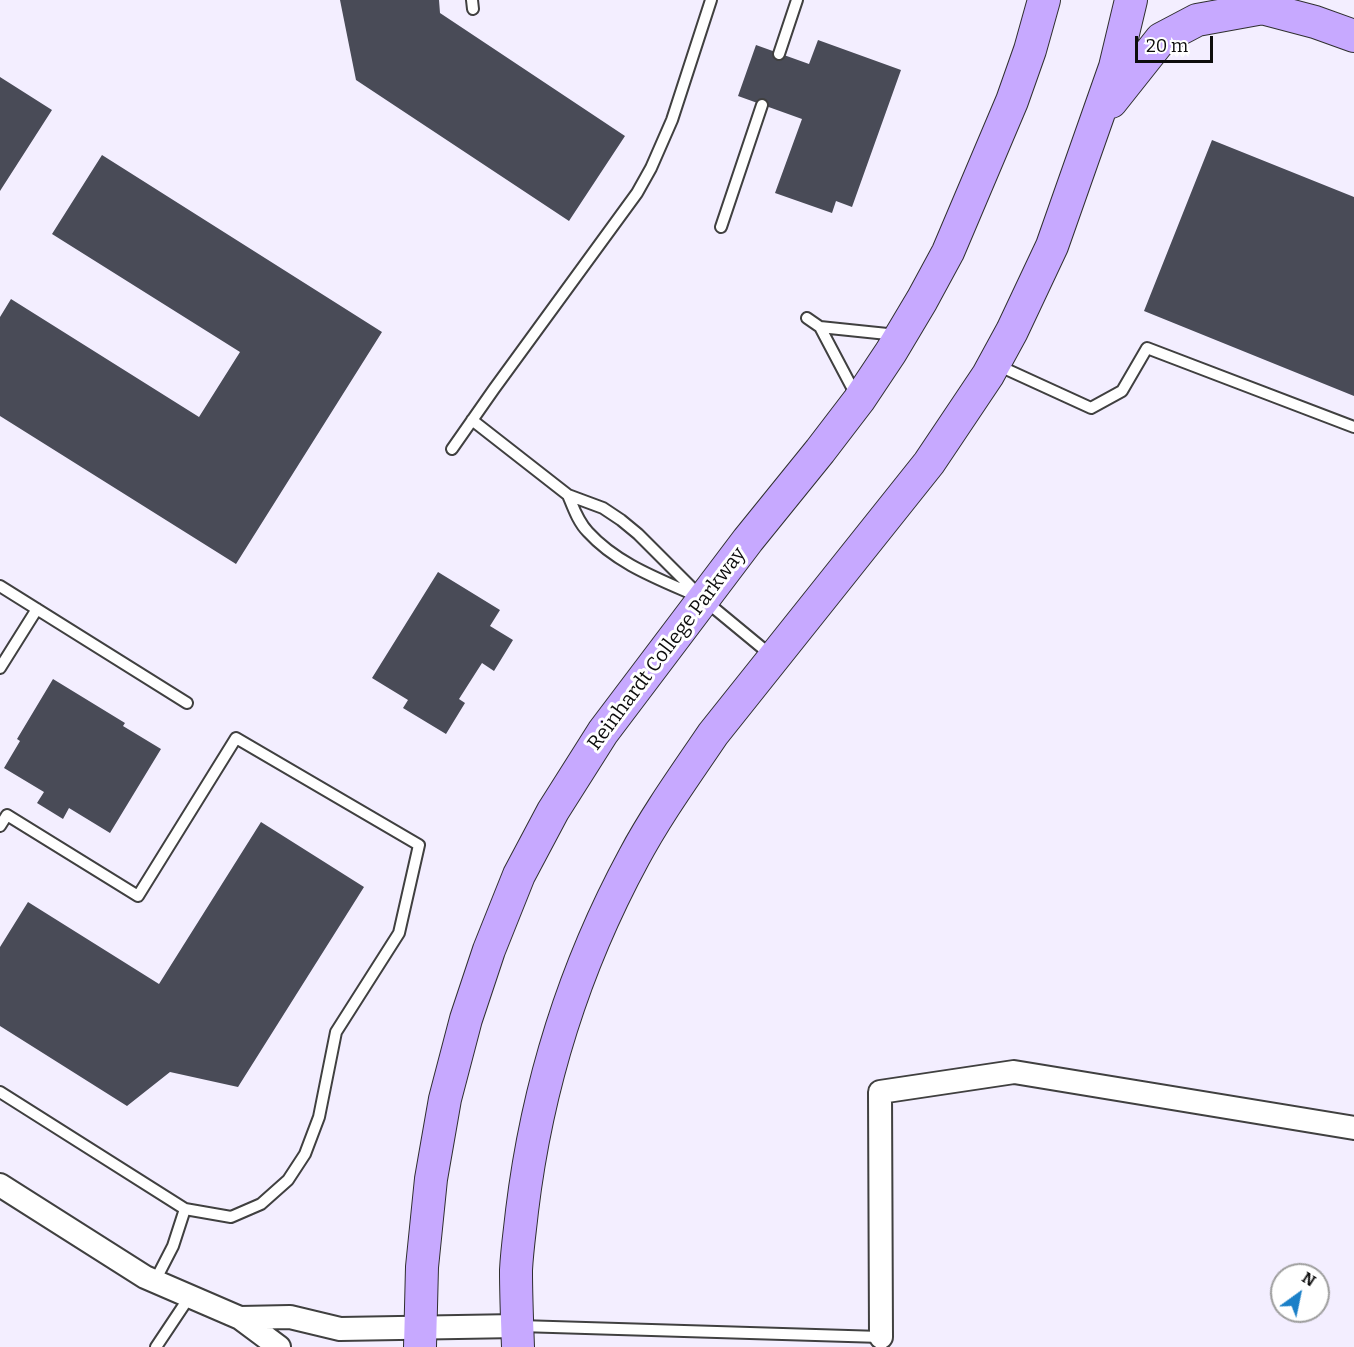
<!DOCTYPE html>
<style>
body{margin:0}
#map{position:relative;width:1354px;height:1347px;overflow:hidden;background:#f3eeff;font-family:Bitter,serif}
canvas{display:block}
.north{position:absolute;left:1270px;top:1263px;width:60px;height:60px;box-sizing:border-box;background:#fff;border:2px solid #9e9e9e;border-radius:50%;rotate:33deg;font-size:16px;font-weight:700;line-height:24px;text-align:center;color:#0d0d0d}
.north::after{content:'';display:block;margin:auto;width:21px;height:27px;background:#1b80c8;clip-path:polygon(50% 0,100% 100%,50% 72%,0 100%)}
.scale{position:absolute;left:1135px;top:36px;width:78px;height:27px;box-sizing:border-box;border:3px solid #0d0d0d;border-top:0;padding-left:8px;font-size:18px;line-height:21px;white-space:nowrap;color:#0d0d0d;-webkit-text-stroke:4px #fff;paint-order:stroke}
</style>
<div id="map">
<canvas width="1354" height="1347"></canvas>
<div class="north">N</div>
<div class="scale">20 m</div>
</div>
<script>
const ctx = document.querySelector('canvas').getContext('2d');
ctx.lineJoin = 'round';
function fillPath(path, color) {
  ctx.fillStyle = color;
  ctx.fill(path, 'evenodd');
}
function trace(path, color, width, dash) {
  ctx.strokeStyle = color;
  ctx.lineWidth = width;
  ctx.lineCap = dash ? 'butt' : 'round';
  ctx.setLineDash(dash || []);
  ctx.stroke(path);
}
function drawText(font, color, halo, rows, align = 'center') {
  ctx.font = font + ' Bitter,serif';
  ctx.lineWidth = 6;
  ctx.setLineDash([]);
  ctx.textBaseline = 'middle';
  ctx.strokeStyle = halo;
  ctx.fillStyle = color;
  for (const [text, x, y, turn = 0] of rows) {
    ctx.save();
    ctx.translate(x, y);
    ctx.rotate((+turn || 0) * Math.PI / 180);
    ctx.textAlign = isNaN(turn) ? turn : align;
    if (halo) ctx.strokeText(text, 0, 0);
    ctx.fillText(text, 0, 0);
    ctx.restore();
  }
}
fillPath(new Path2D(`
 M340,0H439L440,13L625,136L569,221L356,80Z
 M818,40L901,70L852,207L836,201L832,213L775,193L802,119L738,96L756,45L809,64Z
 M0,77L52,110L0,191Z
 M1212,140L1354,197V396L1144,311Z
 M102,155L382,332L236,564L0,416V317L11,299L199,417L240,352L52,234Z
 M438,572L500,610L490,626L513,640L494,671L482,663L459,699L465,703L446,734L403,708L408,700L372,678Z
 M53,679L125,723L123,726L161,749L110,833L69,808L63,819L37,803L44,792L4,768L20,741L17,739Z
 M261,822L364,887L238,1087L170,1072L127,1106L0,1026V947L28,902L159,984Z`), '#494b57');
const lane = new Path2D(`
 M472,0L473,9
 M779,54L797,0
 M721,227L762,105
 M807,318L820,327L857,397
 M820,327L897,335
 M997,365L1091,408L1122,391L1147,348L1354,427
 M472,420L568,495L603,508L621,520L638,534L703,599L772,656
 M452,449L494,389L637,193L651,168L672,120L711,0
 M568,495C573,507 578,522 588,532C617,564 659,579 697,596
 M0,586L187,703
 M0,668L37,609
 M0,826L7,815L138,896L236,738L419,845L399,933L336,1032L319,1117L305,1154L288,1180L261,1204L231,1217L185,1209L0,1092
 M155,1281L173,1246L185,1209
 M520,1326L881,1337V1338
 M156,1347L190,1296`);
const street = new Path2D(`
 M0,1185L145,1277L240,1318
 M881,1337L880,1092L1014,1072L1354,1128
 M279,1347L240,1318L290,1317L340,1329L517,1326`);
const secondary = new Path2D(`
 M1243,3L1315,22L1354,36
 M1111,102L1161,39L1197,20L1263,8
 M420,1347L422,1267L431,1179L445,1099L466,1019L489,950L519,875L553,811L603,732L748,540L820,451L859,400L891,352L922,300L948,252L1012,101L1030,50L1044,0
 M518,1347C517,1321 516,1295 516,1270C517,1250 520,1230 522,1211C537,1087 575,966 634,857C657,814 686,774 713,734L929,463L988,375L1012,331L1052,246L1115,67L1131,0`);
trace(lane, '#404040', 14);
trace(street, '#404040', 26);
trace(secondary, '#2f2f2f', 34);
trace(lane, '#fff', 10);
trace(street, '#fff', 22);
trace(secondary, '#c7a9ff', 32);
drawText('20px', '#0d0d0d', '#fff', [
 ["Reinhardt College Parkway",667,649,-53]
]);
</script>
